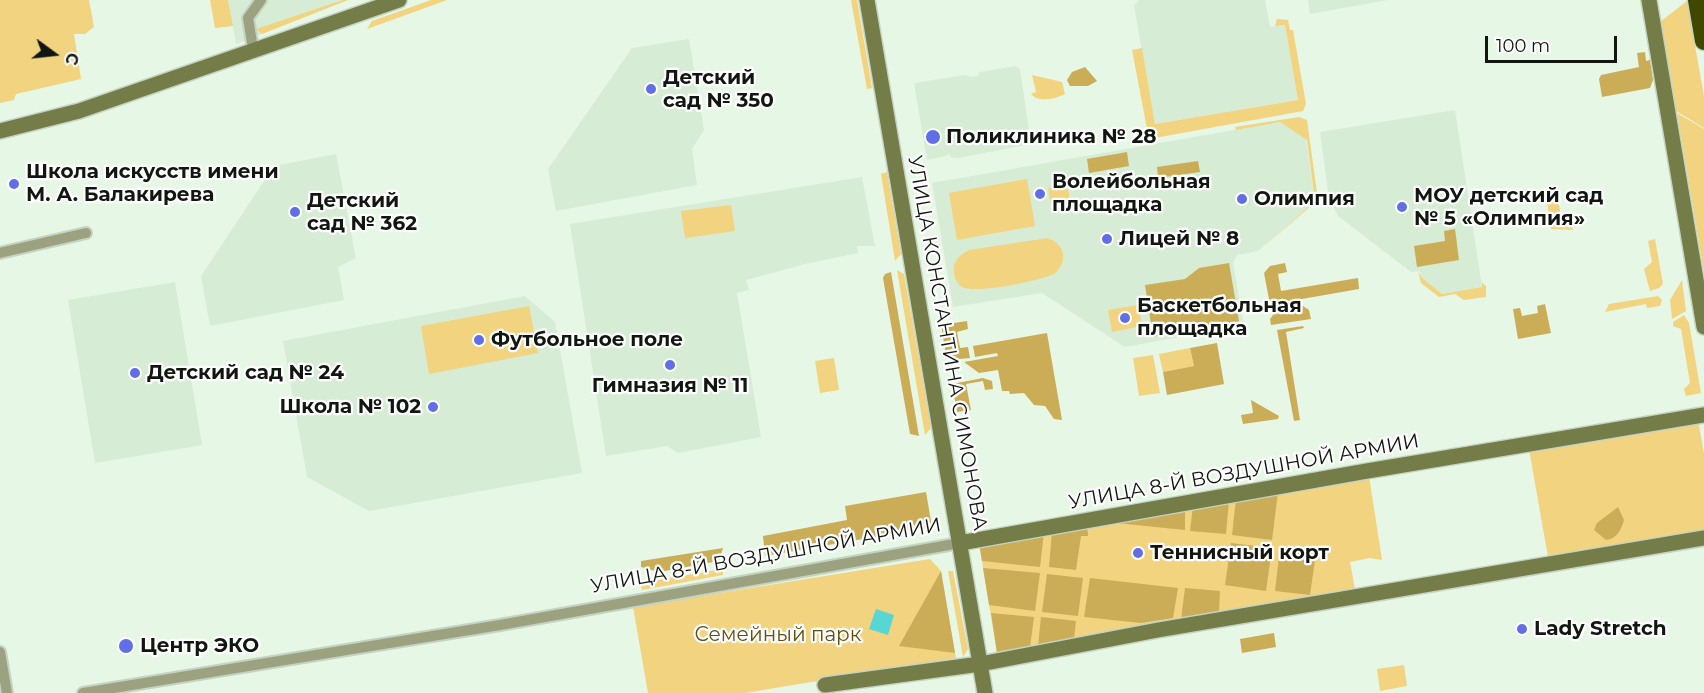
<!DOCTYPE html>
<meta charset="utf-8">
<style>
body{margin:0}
#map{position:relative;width:1704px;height:693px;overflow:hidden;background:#e7f7e5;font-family:Montserrat,sans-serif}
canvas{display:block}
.north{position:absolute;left:24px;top:24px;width:60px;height:60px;-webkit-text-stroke:4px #fefefe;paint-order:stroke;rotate:105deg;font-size:16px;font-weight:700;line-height:24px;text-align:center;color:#111610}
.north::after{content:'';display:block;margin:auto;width:21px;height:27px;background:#111610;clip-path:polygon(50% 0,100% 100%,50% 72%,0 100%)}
.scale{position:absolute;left:1485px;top:36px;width:132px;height:27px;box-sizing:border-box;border:3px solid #111610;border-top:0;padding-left:8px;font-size:18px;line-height:21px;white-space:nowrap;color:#111610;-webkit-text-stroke:4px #fefefe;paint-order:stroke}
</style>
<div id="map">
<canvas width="1704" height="693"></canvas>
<div class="north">С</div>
<div class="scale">100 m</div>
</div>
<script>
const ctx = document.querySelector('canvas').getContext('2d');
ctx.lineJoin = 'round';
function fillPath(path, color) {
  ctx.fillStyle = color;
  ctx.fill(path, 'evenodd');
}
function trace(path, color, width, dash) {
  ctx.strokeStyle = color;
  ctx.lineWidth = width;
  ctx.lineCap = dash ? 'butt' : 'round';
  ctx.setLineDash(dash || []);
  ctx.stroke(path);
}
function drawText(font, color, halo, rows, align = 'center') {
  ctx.font = font + ' Montserrat,sans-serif';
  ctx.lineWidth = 4.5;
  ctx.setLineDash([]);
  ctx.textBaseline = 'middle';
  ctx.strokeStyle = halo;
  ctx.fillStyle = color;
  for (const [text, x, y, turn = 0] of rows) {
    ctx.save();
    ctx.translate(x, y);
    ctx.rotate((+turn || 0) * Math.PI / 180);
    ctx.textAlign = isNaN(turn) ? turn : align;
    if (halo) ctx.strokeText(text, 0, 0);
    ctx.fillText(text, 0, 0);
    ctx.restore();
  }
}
fillPath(new Path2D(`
 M228,0H348L236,44Z
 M1139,0H1265L1270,27L1285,25L1298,100L1155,124L1134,6Z
 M1308,0H1388L1310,14Z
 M689,39L704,130L692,149L697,185L556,211L548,169L632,48Z
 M1015,66L1020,69L1031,144L958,158L950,157L949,153L946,156L927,160L914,83L965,75L970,77L978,76L980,72Z
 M1455,110L1482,287L1442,294L1421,278L1420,271L1411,272L1338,216L1329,199L1320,132Z
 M1280,122L1306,139L1315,201L1258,251L1237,255L1233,263L1244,325L1125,347L1042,293L953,307L932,183Z
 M336,154L356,258L338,267L344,300L210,326L201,276L274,166Z
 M862,177L875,246H857L858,253L805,264L746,280L749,290L737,293L761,437L678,453L667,446L606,456L570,224Z
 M175,282L202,445L95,463L68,300Z
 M525,296L555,322L582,473L369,511L307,477L283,341Z`), '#d6ecd4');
fillPath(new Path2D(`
 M0,0H89L94,27L85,34H74L81,79L16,94L14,100L0,103Z
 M210,0H228L233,26L215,28Z
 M343,0H348L262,34L256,29Z
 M431,0H447L367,29L372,21Z
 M851,0H857L872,88L867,89Z
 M1687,1L1704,96V128L1676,111L1660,22Z
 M1277,19L1288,20L1290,30H1293L1306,104L1303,111L1149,139L1132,50L1142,48L1155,124L1298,100L1285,25L1275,26Z
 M1032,75L1062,82L1065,94C1055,99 1039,103 1031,94L1036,92Z
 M1677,113L1704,129V272Z
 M1299,117L1307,120L1318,200L1261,249L1315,201L1307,140L1280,122L1236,130L1235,127Z
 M887,172L901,254L895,261L881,174Z
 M1027,179L1035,226L957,240L949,193Z
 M1067,185L1072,210L1053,214L1048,188Z
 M1558,200L1561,216L1570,214L1573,230L1551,229L1547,202Z
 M731,205L735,231L685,238L681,211Z
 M1048,238C1066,245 1068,262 1054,274C1037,281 978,294 962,287C957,284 954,277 954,272C953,260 960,255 969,250Z
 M1655,239L1663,284L1659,288L1650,291L1644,269L1652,262L1648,241Z
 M897,270L904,274L931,428L925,435Z
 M1418,271L1422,278L1442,294L1482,287V283L1486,286V297L1464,300L1455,294L1439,297L1421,283Z
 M1682,280L1686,311L1672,319L1670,300Z
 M1658,296L1662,300L1660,306L1647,308L1646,304L1605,312L1609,304Z
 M1138,305L1142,326L1112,332L1108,310Z
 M529,306L538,353L429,374L421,326Z
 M1684,315L1689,323L1701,393L1686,396L1684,389L1690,383L1681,329L1673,326V322Z
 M1190,348L1194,366L1163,372L1159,354Z
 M1153,355L1160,393L1139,396L1133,358Z
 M834,358L839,390L820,393L815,361Z
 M1698,420L1704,454V530L1548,557L1529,449Z
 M1369,476L1382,560L1370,558L1350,562L1355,589L997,653L979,543Z
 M930,559L941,571L956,658L745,693H648L633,607Z
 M723,569V575L642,590L640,583Z
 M948,571H953L968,649L963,657Z
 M1404,665L1407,686L1380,691L1377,669Z`), '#f1d380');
fillPath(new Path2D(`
 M1645,52L1646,61L1650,60L1653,80L1650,88L1602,97L1599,79L1601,75L1639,67L1637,53Z
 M1085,67L1097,81L1088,86H1070L1067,80L1072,72Z
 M1127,152L1129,166L1089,173L1087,159Z
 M1198,161L1200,172L1158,178L1157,167Z
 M1455,229L1459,260L1417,267L1414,246L1445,241L1444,231Z
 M1229,263L1239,321L1153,337L1145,285L1185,279L1199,268Z
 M1285,263L1287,272L1278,274L1281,291L1358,278L1359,289L1273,304L1269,299L1264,273L1270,266Z
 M891,272L919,436L910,434L883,278L885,274Z
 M1545,304L1551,333L1518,339L1513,309L1520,308L1522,316L1538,313L1537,306Z
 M1303,306L1309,310L1311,319L1271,325L1270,319L1276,311Z
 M967,321L968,329L957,332L960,348L968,347L970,358L959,359L946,355L941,325Z
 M1303,326L1304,328L1286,332L1300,420L1294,421L1277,330Z
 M1047,333L1062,420L1054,419L1045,406L1034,405L1024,393L1010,394L1009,391H1002L998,370L979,373L964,362L998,356L997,353L975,357L973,346Z
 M1217,343L1224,384L1167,395L1163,372L1194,366L1190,348Z
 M983,378L992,381L993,389L985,390L983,381L966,384L971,410L957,412L952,384Z
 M1251,400L1279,416L1278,419L1243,424L1241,415L1253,413Z
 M926,492L932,527L765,556L763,536L847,520L845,506Z
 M1278,492L1272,540L1232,535L1236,499Z
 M1229,500L1226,534L1190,531L1193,506Z
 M1618,507L1624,520C1621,530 1617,539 1606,540L1594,530L1597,523Z
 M1185,508V530L1106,522Z
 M1087,525L1088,536H1081L1076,570L1049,567L1052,531Z
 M1044,532L1040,567L982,561L979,543Z
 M1231,543L1272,548L1266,591L1225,585Z
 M723,548L719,561L659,572L641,567V561Z
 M1280,548L1316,553L1310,595L1275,591Z
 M983,568L1040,573L1035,611L989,605Z
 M941,571L955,653L899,646Z
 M1047,574L1083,578L1078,616L1042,612Z
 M1090,578L1178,588L1173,618L1141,623L1084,617Z
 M1185,588L1220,591L1219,613L1181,620Z
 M991,613L1034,617L1030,647L997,653Z
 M1041,617L1076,621L1074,639L1038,646Z
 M1274,633L1276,647L1242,653L1240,639Z`), '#cbad58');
fillPath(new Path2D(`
 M876,609L894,615L888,635L869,629Z`), '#58d6d6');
const street = new Path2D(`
 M253,49L248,18L261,0
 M0,253L86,233
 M0,652L7,693
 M83,693L500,625L960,543`);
const secondary = new Path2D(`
 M867,0L985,693
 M1649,0L1704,327
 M0,131L79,111L399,0
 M960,543L1367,471L1704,415
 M825,685L980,664L1158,630L1704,538`);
const highway = new Path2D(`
 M1697,0L1704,41`);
trace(street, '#c5d3c3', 14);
trace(secondary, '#c5d3c3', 18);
trace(highway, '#c5d3c3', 21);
trace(street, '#9ca27f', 10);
trace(secondary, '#747c47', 15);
trace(highway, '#404800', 18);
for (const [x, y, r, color] of [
 [651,89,6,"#616fe7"],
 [933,137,8,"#616fe7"],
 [14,184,6,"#616fe7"],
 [1040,194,6,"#616fe7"],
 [1242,199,6,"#616fe7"],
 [1402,207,6,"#616fe7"],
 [295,212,6,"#616fe7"],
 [1107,239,6,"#616fe7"],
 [1125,318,6,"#616fe7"],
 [479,340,6,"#616fe7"],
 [670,365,6,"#616fe7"],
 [135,373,6,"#616fe7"],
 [433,407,6,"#616fe7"],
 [1138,553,6,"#616fe7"],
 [1522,629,6,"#616fe7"],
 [126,646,8,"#616fe7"]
]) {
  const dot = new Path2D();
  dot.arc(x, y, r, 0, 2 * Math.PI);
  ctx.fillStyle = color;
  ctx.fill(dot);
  trace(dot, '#fefefe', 2);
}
drawText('bold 20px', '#111610', '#fefefe', [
 ["Детский",663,78],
 ["сад № 350",663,101],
 ["Поликлиника № 28",946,137],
 ["Школа искусств имени",26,172],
 ["М. А. Балакирева",26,195],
 ["Волейбольная",1052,182],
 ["площадка",1052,205],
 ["МОУ детский сад",1414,196],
 ["№ 5 «Олимпия»",1414,219],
 ["Олимпия",1254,199],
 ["Детский",307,201],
 ["сад № 362",307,224],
 ["Лицей № 8",1119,239],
 ["Баскетбольная",1137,306],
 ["площадка",1137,329],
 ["Футбольное поле",491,340],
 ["Детский сад № 24",147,373],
 ["Гимназия № 11",670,386,"center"],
 ["Школа № 102",421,407,"right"],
 ["Теннисный корт",1150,553],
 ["Lady Stretch",1534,629],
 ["Центр ЭКО",140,646]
], 'left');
drawText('20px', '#111610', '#fefefe', [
 ["УЛИЦА КОНСТАНТИНА СИМОНОВА",947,343,80],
 ["УЛИЦА 8-Й ВОЗДУШНОЙ АРМИИ",1244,472,-10],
 ["УЛИЦА 8-Й ВОЗДУШНОЙ АРМИИ",766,556,-10]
]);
drawText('20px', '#644f0c', '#fefefe', [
 ["Семейный парк",778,635]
]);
</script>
